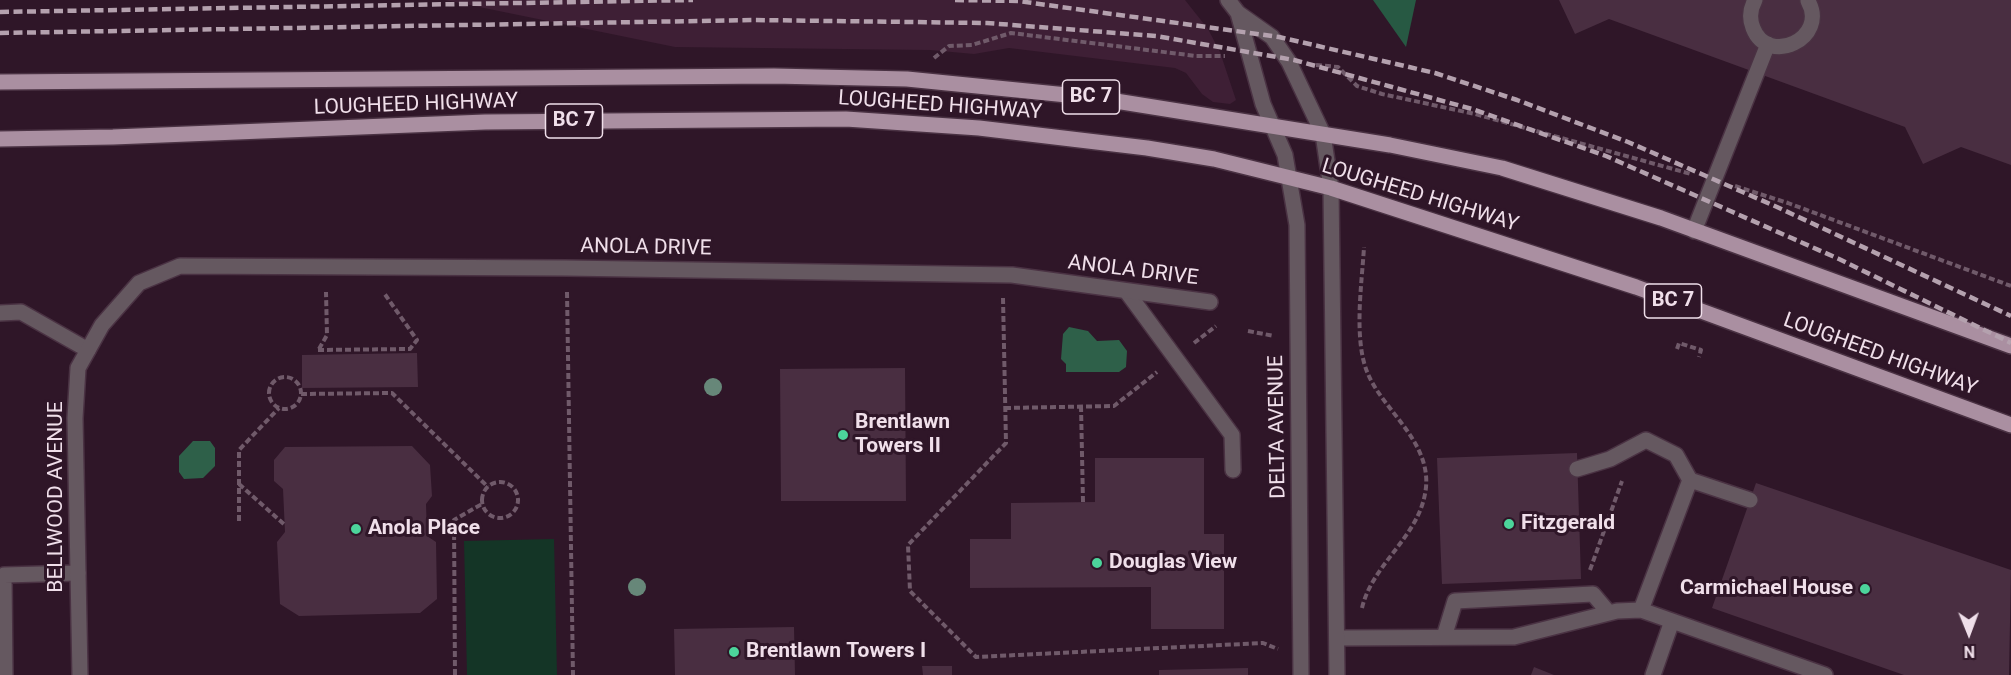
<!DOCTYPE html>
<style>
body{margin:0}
#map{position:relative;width:2011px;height:675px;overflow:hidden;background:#2f1628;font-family:Roboto,sans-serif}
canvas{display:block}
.north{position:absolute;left:1939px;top:603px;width:60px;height:60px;-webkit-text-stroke:4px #2f1628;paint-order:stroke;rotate:179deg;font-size:16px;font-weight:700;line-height:24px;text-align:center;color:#f0dfea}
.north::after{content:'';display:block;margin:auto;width:21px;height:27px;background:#f0dfea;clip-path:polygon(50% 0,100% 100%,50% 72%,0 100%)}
</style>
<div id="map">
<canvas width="2011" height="675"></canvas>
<div class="north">N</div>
</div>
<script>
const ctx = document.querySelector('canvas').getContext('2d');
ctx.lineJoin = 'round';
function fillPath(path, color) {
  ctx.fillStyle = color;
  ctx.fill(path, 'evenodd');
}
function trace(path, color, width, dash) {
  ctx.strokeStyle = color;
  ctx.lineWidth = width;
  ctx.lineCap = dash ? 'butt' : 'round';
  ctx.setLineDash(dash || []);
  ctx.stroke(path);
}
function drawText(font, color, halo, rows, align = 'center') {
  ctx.font = font + ' Roboto,sans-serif';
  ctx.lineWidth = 6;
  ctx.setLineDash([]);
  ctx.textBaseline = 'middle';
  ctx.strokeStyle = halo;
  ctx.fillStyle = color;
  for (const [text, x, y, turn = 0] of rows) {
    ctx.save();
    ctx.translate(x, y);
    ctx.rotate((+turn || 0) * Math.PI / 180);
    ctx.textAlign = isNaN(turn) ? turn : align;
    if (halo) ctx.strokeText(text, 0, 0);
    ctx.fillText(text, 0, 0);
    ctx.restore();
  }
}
fillPath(new Path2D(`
 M445,0H1185L1208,29L1220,52L1236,100L1230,104L1213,102L1202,94L1186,73L1175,68L1009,48L974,54L930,50L675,47Z`), '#3e1f35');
fillPath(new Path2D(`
 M554,539L557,675H467L464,541Z`), '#143526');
fillPath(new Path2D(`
 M1373,0H1416L1406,47Z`), '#275943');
fillPath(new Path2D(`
 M1069,327L1088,331L1097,341L1119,340L1127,351L1126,367L1119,372H1066V364L1061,359L1063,334Z
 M193,441H210L215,448V466L203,478L184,479L179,472V456Z`), '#2e6049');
fillPath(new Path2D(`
 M1559,0H2011V165L1961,147L1923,164L1905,127L1609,19L1575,34Z
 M417,353L418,387L302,388V355Z
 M905,368L906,501H781L780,369Z
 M412,446L430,465L432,496L426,504L427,536L436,542L437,599L420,613L299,616L280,604L277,542L285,532L283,489L274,481V460L285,447Z
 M1577,453L1581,579L1442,584L1437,458Z
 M1095,458H1204V534H1224V629H1151V587L970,588V539H1011V503L1095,502Z
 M1756,483L2011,570L2009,675H1904L1712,608Z
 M794,627L795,675H675L674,629Z
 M922,666H952V675H923Z
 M1534,667L1554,675H1531Z
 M1248,668V675H1159V670Z`), '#492e41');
const service = new Path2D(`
 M1755,0C1750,9 1749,18 1753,28C1768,67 1829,38 1808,1
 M1694,231L1768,44
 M1127,292L1232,435L1233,470
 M0,313L21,312L88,350
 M1577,469L1610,459L1646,440L1676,455L1690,480
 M1641,610L1690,480L1750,500
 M1444,637L1455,601L1593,594L1609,613
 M1338,638L1514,637L1617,611L1641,610L1825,675
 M5,675L4,575L78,573
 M1653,675L1672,621`);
const minor = new Path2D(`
 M80,675L75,418L78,368L102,325L139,283L180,266L566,268L1012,275L1210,302`);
const tertiary = new Path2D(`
 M1228,0L1238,13L1272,37L1289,62L1323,134L1331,188L1337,675
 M1238,13L1263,104L1285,155L1297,225L1301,675`);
const primary = new Path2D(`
 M0,82L774,76L907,79L1097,98L1390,145L1502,168L1661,218L2011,346
 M0,139L113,137L485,122L846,119L979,128L1147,148L1214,159L1331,188L1636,287L2011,425`);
trace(service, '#4a3243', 18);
trace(minor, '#4a3243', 18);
trace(tertiary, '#4a3243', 18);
trace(primary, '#4a3243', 18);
trace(new Path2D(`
 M934,58L949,46L972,45L1011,33L1196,56H1225
 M1316,65L1338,67L1357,86L1382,94L1475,114L1691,174
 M1735,186L1788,203L2011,286
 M567,292L573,675
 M1003,298L1006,443L908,545L910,591L976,657L1263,643L1278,649
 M1248,331L1274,336
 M1194,343L1216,326
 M319,349L327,335L326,292
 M1677,349L1679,343L1701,350L1699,357
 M318,350L410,349L417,340L384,293
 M269 393a16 16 0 1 1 32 0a16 16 0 1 1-32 0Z
 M301,394L392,393L488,487
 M1081,406L1083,502
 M1005,408L1114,406L1157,372
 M482 500a18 18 0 1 1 36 0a18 18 0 1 1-36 0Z
 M239,484L285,525
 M239,521V450L279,408
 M1590,570L1622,481
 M1362,608C1372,565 1417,538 1425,494C1435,444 1384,412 1368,374C1353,340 1362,283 1364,247
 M455,675L454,520L482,504`), '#705a6a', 4, [6, 3]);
trace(service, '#655860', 15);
trace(minor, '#655860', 15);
trace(tertiary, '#655860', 15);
trace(primary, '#aa8fa1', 15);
trace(new Path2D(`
 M955,0L1018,1L1279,37L1435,73L1517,100L1628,142L1777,207L2011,316
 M0,12L693,0
 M0,33L755,20L987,23L1156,36L1294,60L1472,109L1606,156L1839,259L2011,343`), '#b4a1ae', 4.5, [9, 4.5]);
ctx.fillStyle = '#678779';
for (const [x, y] of [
 [713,387],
 [637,587]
]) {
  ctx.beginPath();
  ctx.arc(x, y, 9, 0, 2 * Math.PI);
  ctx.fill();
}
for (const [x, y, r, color] of [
 [843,435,6,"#4cd49b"],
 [1509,524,6,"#4cd49b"],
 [356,529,6,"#4cd49b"],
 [1097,563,6,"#4cd49b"],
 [1865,589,6,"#4cd49b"],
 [734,652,6,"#4cd49b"]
]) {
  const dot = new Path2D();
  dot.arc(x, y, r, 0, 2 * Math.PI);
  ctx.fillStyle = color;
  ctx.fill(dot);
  trace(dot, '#2f1628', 2);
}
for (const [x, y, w] of [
 [1091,97,57],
 [574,121,57],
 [1673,301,57]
]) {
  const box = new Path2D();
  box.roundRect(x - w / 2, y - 17, w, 34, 4.5);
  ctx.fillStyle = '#2f1628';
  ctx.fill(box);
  trace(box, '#f0dfea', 1.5);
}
drawText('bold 20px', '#f0dfea', null, [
 ["BC 7",1091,97],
 ["BC 7",574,121],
 ["BC 7",1673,301]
]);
drawText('21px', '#f0dfea', '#2f1628', [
 ["LOUGHEED HIGHWAY",416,105,-2],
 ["LOUGHEED HIGHWAY",940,106,4],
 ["LOUGHEED HIGHWAY",1420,196,17],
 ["ANOLA DRIVE",646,248,1],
 ["ANOLA DRIVE",1133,271,7],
 ["LOUGHEED HIGHWAY",1880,355,20],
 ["DELTA AVENUE",1278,427,-91],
 ["BELLWOOD AVENUE",57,497,-90]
]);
drawText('bold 21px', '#f0dfea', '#2f1628', [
 ["Brentlawn",855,423],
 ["Towers II",855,447],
 ["Fitzgerald",1521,524],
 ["Anola Place",368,529],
 ["Douglas View",1109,563],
 ["Carmichael House",1853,589,"right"],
 ["Brentlawn Towers I",746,652]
], 'left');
</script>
